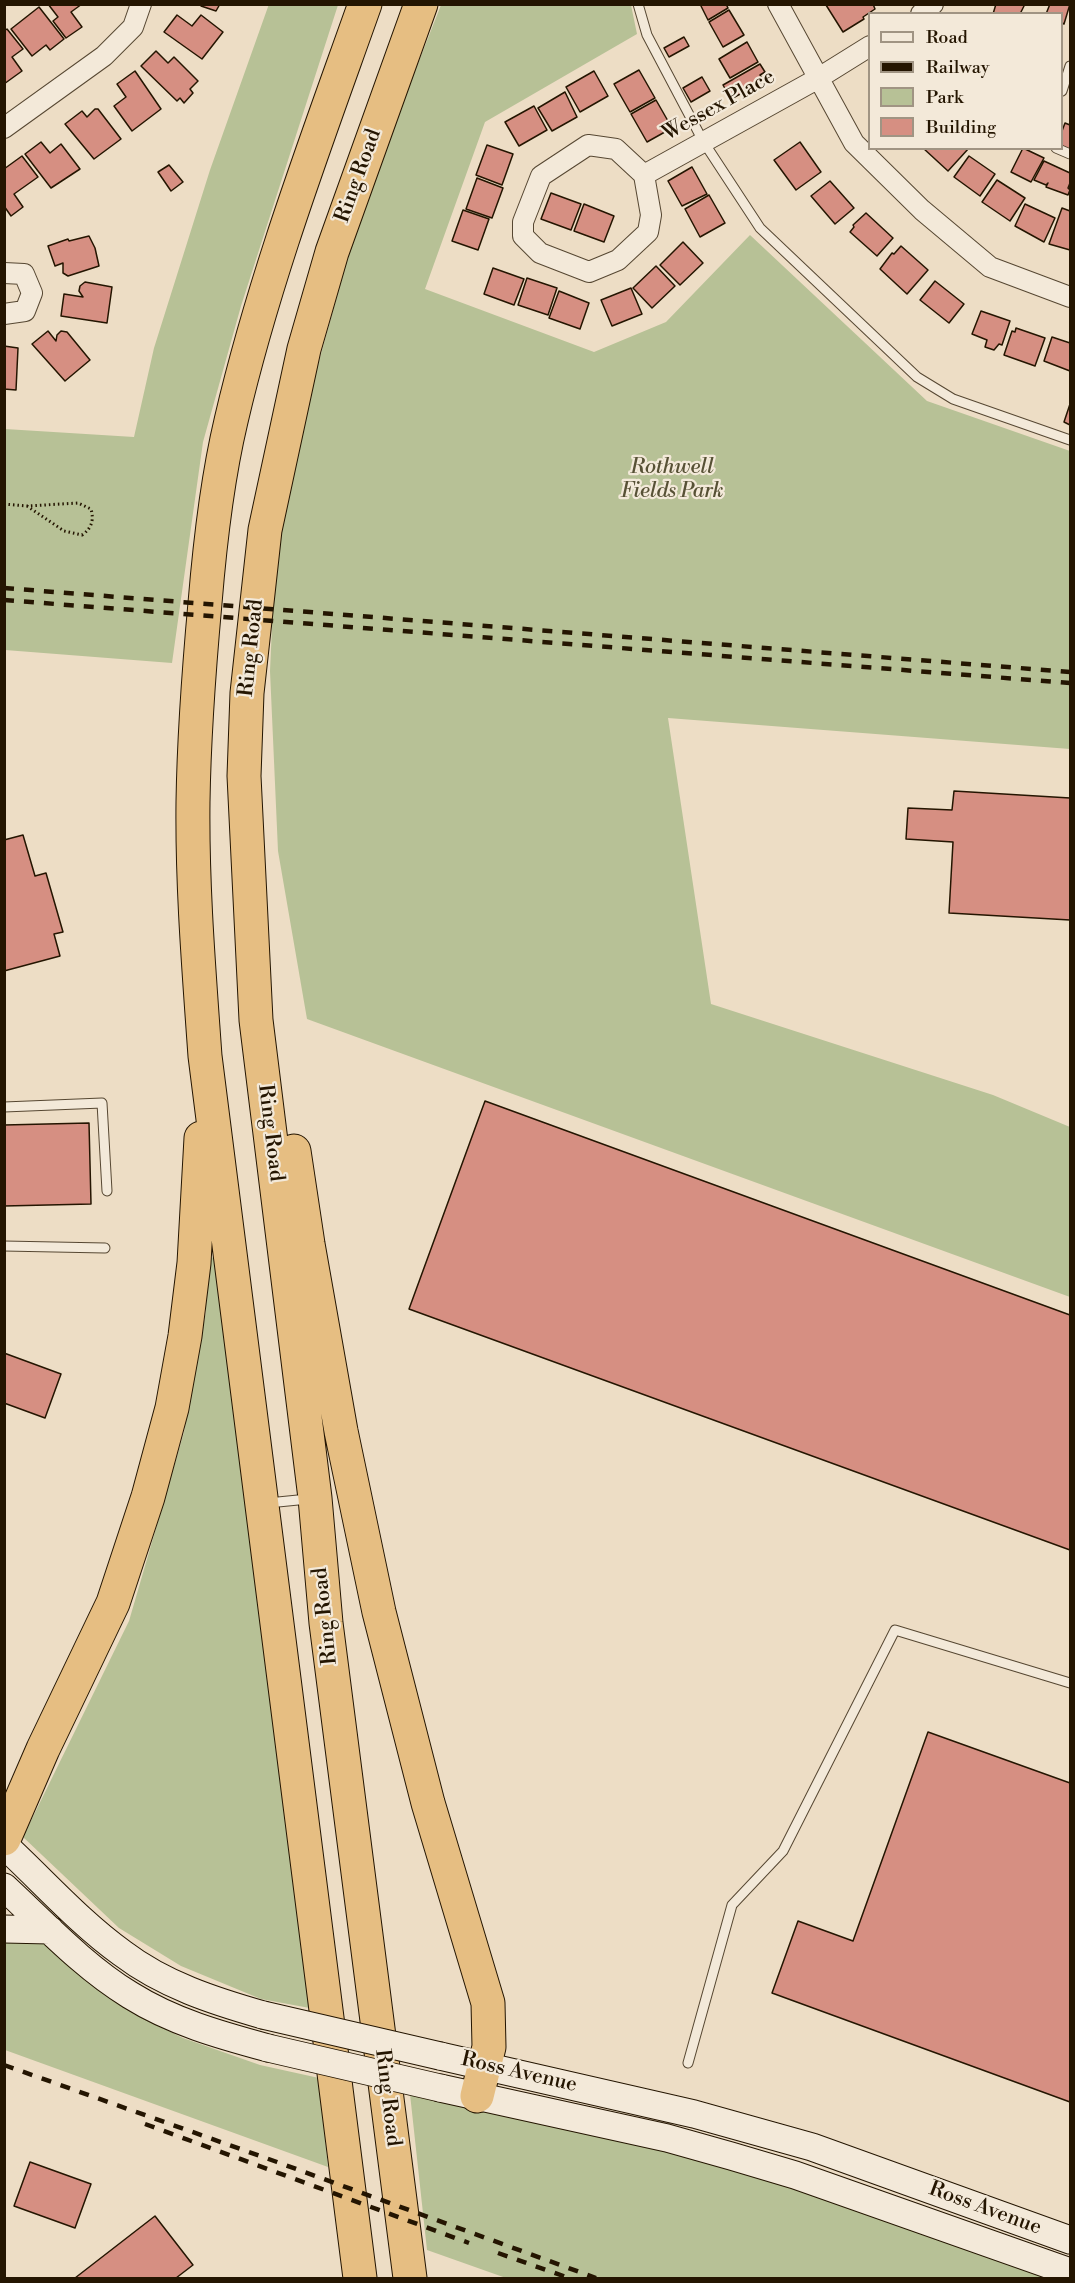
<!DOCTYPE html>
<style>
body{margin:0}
#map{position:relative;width:1075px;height:2283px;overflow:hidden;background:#edddc5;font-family:"Libre Bodoni",serif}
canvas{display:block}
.frame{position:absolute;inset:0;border:6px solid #241501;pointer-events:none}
.legend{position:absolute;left:868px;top:12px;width:195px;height:138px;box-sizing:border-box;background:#f3e9d9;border:2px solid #a09483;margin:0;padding:8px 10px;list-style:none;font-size:18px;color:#241501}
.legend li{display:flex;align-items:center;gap:12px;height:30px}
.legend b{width:30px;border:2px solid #a09483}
</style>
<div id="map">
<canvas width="1075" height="2283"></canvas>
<div class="frame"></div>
<ul class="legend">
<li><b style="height:8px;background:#f3e9d9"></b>Road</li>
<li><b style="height:8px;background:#241501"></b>Railway</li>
<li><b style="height:16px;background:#b7c196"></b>Park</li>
<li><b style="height:16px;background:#d68f82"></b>Building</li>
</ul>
</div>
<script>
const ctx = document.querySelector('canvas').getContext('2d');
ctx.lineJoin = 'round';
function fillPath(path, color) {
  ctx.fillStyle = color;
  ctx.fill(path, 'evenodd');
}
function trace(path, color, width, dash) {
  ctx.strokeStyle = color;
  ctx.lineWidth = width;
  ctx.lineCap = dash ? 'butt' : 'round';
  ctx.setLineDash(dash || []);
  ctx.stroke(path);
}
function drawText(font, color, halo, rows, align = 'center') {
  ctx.font = font + ' "Libre Bodoni",serif';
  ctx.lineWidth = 4.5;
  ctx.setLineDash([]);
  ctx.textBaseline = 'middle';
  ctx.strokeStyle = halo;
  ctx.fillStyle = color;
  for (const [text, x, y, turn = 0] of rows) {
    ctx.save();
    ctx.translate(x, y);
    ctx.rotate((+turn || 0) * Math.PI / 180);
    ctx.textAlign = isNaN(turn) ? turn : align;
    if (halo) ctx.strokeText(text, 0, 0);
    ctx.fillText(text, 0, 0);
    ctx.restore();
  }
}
fillPath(new Path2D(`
 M269,4L338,5L241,306L203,442L172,663L5,650V429L134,437L154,348L210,170Z
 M441,5H631L637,34L485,122L425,289L594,352L666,322L750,235L927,401L1070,451V749L668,718L711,1004L993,1095L1070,1127V1297L307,1019L278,851L270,671L276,536L311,390L347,260L402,104Z
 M206,1257L219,1258L315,2009L261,1999L181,1966L119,1928L23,1837L129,1621L184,1432L206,1311Z
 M4,1936L38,1937L134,2014L183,2038L260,2065L319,2078L328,2167L5,2050Z
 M410,2094L656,2148L838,2199L1050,2278H506L427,2250Z`), '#b7c196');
const building = new Path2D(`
 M48,4H82L71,12L82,27L66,38L53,21L58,17Z
 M202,4H220L216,11L201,6Z
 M700,4H726L728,8L708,20Z
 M873,4L875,9L863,17L864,19L843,32L826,5Z
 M996,4H1025L1020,14H993Z
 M1050,4H1070L1064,24L1062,23V14H1046Z
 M39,7L64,39L50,50L46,45L32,56L11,29Z
 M729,10L744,35L723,47L709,22Z
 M177,15L192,26L201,15L223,32L202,59L164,32Z
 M7,29L23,49L12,57L22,71L4,84V31Z
 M684,37L689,46L669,57L664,48Z
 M747,42L758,62L730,78L719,59Z
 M156,51L168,63L174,57L198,81L190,89L193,93L184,103L180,98L177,101L141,66Z
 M760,64L765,72L760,75L764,81L731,99L723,85Z
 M639,70L655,98L630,112L614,84Z
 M135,71L161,109L132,131L114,106L126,97L117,84Z
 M594,71L608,96L580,112L566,87Z
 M702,77L710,91L691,102L683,88Z
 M565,92L577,117L552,131L538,108Z
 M656,100L672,128L647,142L631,114Z
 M534,106L547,130L519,146L505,122Z
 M95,109H98L121,139L94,159L65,124L82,111L87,117Z
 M1065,123L1070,125V150L1062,146V131Z
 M41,142L50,153L61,144L80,169L51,188L25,154Z
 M800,142L821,172L796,190L774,160Z
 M487,145L513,154L502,185L476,175Z
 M923,148H969L948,171Z
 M1023,148L1044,158L1031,182L1011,172Z
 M22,156L38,177L14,194L23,207L11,216L4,206V169Z
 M969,156L995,174L980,196L954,177Z
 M1044,161L1070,173V183L1068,188L1070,190L1068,195L1046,187L1048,183L1046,185L1034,180Z
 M169,165L183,182L171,191L158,172Z
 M692,167L707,194L682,206L668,181Z
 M477,178L503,188L492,218L466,209Z
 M997,180L1025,198L1010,221L982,202Z
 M830,181L854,208L835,224L811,196Z
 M551,193L581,204L571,230L541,219Z
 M709,195L725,223L700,237L685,209Z
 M584,204L614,216L604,242L574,231Z
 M1025,204L1055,218L1044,242L1015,226Z
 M1062,208L1070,211V250L1049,244Z
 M463,210L489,219L478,250L452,241Z
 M866,213L893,238L877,256L850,232L854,227L853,225Z
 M89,236L95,248L99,266L68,276L63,273V263L55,266L48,246L68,239L69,241Z
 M683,242L703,263L680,285L660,265Z
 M901,246L928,270L907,294L880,269L892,253L894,254Z
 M656,266L675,286L652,308L633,288Z
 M493,268L524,279L514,305L484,294Z
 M527,278L557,288L548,315L518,305Z
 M935,281L964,304L949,323L920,300Z
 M85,282L112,287L107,323L61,316L64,294L83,297L79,291L80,286Z
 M631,288L642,314L612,326L601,300Z
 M559,291L589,303L580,329L549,318Z
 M981,311L1010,321L1002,345L999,344L994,350L985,347L987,340L972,334Z
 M1016,328L1045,338L1035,366L1004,355L1012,331L1015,332Z
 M48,331L56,341L57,335L61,331L67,332L90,360L65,381L32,344Z
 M1052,337L1070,343V371L1044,361Z
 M4,346L18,348L16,390L4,389Z
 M1070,404V425L1064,422Z
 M954,791L1070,798V920L949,913L953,842L906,839L908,808L952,810Z
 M23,835L35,876L46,873L63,932L54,934L60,956L4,971V840Z
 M485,1101L1070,1315V1550L409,1309Z
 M89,1123L91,1204L4,1206V1125Z
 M4,1353L61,1374L45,1418L4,1403Z
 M928,1732L1070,1783V2102L772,1993L798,1921L853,1941Z
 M30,2162L91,2184L75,2228L14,2206Z
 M155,2216L193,2265L176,2278H75Z`);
fillPath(building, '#d68f82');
trace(building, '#241501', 1.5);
const service = new Path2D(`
 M638,4L647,35L703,141L760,228L917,377L953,399L1070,440
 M1062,91L1070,66
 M1056,148L1070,154
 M4,1107L102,1103L107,1191
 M4,1246L105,1248
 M268,1503L308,1499
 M688,2063L732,1905L783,1851L895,1630L1070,1683`);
const minor = new Path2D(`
 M778,4L854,143L922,210L990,267L1070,297
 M921,14L933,4
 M4,128L104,56L133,27L141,4
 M588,145L616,149L644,175L651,215L648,232L618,260L589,272L540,253L523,236V222L541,176Z
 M644,175L817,79L870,46
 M4,273L24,274L32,293L25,311L4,314`);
const secondary = new Path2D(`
 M4,1845C43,1881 79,1922 122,1953C164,1985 214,2001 263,2015
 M4,1887C44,1924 84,1967 130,1995C173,2022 220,2035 268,2048
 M4,1929L50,1930
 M440,2056L694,2114L812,2147L1070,2240
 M440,2088L667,2138L731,2156L795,2175L1070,2272`);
const motorway = new Path2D(`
 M294,1151L308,1244L341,1431L379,1612L428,1803L488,2003L489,2047L477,2096
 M4,1839L43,1749L113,1603L148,1497L172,1408L185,1336L194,1263L201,1138
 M360,2278L205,1056C199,971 192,887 193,802C194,735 199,669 205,603C210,542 217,480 231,421C264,279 316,142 365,4
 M410,2278L326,1623L315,1498L256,1020L244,776L247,693L265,530L304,349L332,252L421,4`);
trace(service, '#564732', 11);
trace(minor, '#564732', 22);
trace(secondary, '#241501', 29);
trace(motorway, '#241501', 35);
trace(new Path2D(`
 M4,504L27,506L78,503L91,509C94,520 92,528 82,535L64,531L27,506`), '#241501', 3, [1.5, 3]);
trace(service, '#f3e9d9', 9);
trace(minor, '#f3e9d9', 20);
trace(secondary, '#f3e9d9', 27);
trace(motorway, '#e6be82', 33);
trace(new Path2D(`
 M4,588L1070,672
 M4,600L1070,683
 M4,2065L277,2162L596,2278
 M145,2124L469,2243
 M498,2253L569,2278`), '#241501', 4.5, [10, 10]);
const secondaryBridge = new Path2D(`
 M263,2015L440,2056
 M268,2048L440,2088`);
trace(secondaryBridge, '#241501', 29, []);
trace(secondaryBridge, '#f3e9d9', 27);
drawText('21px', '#241501', '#f3e9d9', [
 ["Wessex Place",719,106,-29],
 ["Ring Road",359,176,-70],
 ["Ring Road",252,648,-84],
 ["Ring Road",270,1133,83],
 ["Ring Road",326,1616,-96],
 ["Ross Avenue",519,2073,13],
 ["Ring Road",387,2098,83],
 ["Ross Avenue",985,2209,20]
]);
drawText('italic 21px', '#575135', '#f3e9d9', [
 ["Rothwell",672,468],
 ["Fields Park",672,492]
]);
</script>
